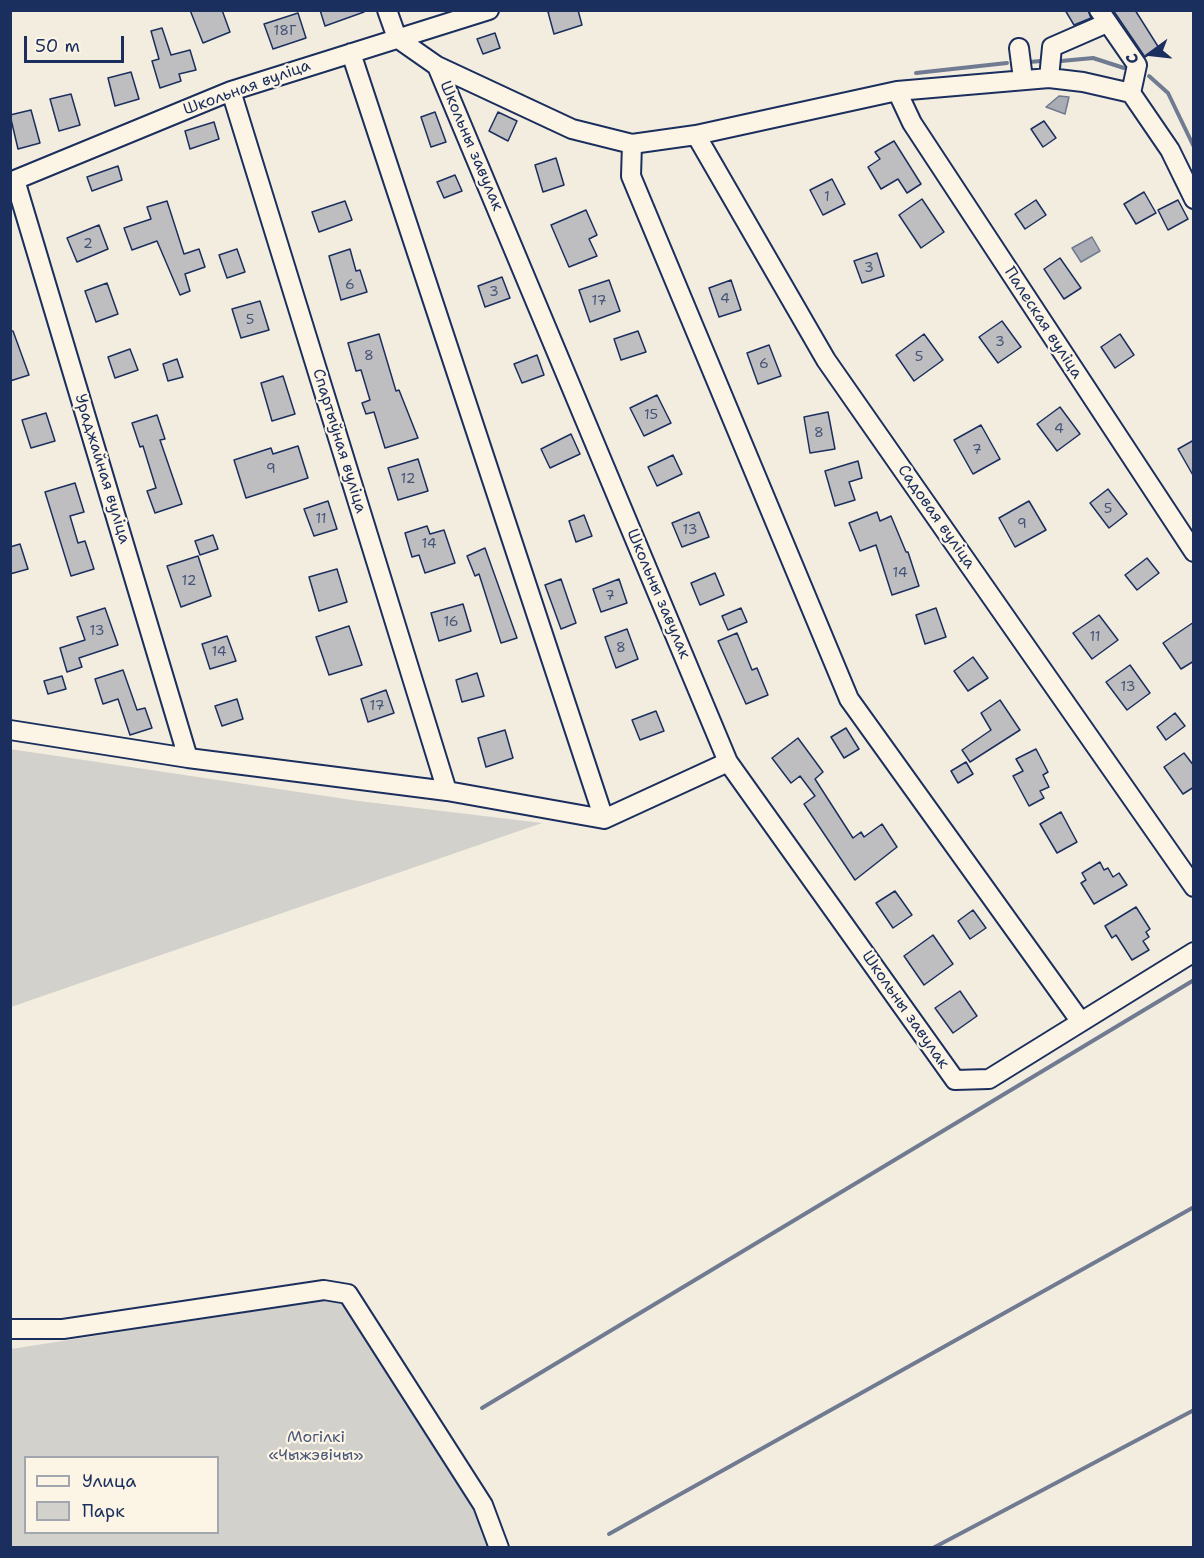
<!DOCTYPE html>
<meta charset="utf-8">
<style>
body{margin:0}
#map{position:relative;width:1204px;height:1558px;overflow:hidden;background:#f3ede0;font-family:"Shantell Sans",sans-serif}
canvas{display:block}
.frame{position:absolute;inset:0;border:12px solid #1b2f5e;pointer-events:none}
.legend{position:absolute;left:24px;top:1456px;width:195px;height:78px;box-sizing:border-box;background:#fcf5e5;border:2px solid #a2a6af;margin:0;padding:8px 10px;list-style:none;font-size:18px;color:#1b2f5e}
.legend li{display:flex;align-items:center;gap:12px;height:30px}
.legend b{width:30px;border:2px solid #a2a6af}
.north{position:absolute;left:1120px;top:24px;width:60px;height:60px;-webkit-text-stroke:4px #fcf5e5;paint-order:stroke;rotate:255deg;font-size:16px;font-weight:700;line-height:24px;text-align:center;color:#1b2f5e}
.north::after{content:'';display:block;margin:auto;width:21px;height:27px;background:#1b2f5e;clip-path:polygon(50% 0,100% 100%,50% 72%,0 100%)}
.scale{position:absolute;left:24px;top:36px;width:100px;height:27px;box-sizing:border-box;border:3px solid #1b2f5e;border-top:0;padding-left:8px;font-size:18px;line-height:21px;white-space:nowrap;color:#1b2f5e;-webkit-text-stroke:4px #fcf5e5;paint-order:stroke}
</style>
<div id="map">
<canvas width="1204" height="1558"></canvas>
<div class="frame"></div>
<ul class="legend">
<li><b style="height:8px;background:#fcf5e5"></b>Улица</li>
<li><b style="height:16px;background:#d3d1cc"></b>Парк</li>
</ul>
<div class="north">С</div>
<div class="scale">50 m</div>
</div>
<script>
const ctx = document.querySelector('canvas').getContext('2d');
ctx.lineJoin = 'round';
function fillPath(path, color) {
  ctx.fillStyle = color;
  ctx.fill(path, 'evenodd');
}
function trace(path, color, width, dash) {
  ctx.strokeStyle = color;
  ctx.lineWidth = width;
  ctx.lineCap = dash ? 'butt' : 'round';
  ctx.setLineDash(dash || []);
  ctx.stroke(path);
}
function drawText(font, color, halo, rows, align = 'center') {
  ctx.font = font + ' "Shantell Sans",sans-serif';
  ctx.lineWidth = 4.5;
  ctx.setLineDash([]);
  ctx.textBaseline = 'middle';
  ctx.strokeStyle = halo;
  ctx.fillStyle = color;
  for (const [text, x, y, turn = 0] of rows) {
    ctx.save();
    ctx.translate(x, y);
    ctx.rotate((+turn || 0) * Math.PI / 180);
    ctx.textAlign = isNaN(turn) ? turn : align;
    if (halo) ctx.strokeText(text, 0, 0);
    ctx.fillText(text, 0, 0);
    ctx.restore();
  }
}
fillPath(new Path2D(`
 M10,749L359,801L542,823L11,1007Z
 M339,1298L479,1513L491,1548H11V1349ZM26,1458H218V1532H26Z`), '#d3d1cc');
const water = new Path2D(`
 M1059,96L1069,97L1065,114L1046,107Z
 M1092,237L1100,251L1081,262L1072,248Z`);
fillPath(water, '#a9acb3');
trace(water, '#707a91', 1.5);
trace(new Path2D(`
 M1061,61L1093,58L1124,68
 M1029,62L1041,61
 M916,73L1007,63
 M1149,76L1168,93L1194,147
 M482,1408L1194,980
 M609,1534L1194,1207
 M933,1548L1194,1410`), '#707a91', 4);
const building = new Path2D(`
 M190,10H222L230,32L203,43Z
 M320,10H363L364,12L325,26Z
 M553,10H578L582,25L554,34L548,12Z
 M1065,10H1088L1091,18L1074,25Z
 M1113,10H1135L1159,48L1145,57Z
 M298,13L306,38L273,49L264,24Z
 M162,28L171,55L190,50L196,70L179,74L181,81L160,88L152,61L159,59L151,31Z
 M495,33L500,48L483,54L477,39Z
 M131,72L139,99L115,106L108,78Z
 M71,94L80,125L59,131L50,99Z
 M31,110L40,143L18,149L10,115Z
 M435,112L446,142L431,147L421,117Z
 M498,112L517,121L508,141L489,131Z
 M1044,121L1056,138L1043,147L1031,129Z
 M214,122L219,139L190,149L185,131Z
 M894,141L921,184L907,193L898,179L881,189L868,167L880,159L875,152Z
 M556,158L564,185L543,192L535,165Z
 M118,166L122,180L92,191L87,177Z
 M455,175L462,191L444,198L437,182Z
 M832,179L845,204L823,215L810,190Z
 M1144,192L1156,213L1136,224L1124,204Z
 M922,199L944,232L921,248L899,215Z
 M1036,200L1046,215L1025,229L1015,214Z
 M1178,200L1188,219L1168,230L1158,210Z
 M167,201L184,254L199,249L205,267L185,274L190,291L180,295L157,241L132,250L124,228L151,219L147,207Z
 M345,201L352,220L319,232L312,212Z
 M586,210L597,235L589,239L597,256L569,267L551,225Z
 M99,225L108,249L77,262L67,238Z
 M237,249L245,272L227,278L219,255Z
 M350,249L356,271L360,270L367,292L341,300L329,256Z
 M877,253L884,276L862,283L854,261Z
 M1060,258L1081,288L1064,299L1044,269Z
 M502,277L510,298L485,307L478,286Z
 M609,280L620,311L590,322L579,290Z
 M731,280L741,310L719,317L709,288Z
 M107,283L118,314L96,322L85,291Z
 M260,301L269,330L241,338L232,309Z
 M1002,321L1021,347L998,363L979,337Z
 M10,331H13L29,375L10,381Z
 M638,331L646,352L621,360L614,339Z
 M379,334L396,391L399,390L418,438L385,448L374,412L366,414L362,403L370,400L361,370L356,371L348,343Z
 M924,334L943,360L914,381L896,355Z
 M1120,334L1134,355L1115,368L1101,347Z
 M769,345L781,376L758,384L747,353Z
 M130,349L138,370L115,378L108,357Z
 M537,355L544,375L522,383L514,364Z
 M177,359L183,377L168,381L163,364Z
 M283,376L295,414L272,421L261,383Z
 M657,395L671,423L644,436L630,408Z
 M1060,407L1080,434L1057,451L1037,424Z
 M828,412L835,449L810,453L804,417Z
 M46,413L55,441L31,448L22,420Z
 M157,415L165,439L160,440L182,504L155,513L147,491L156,488L143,446L140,447L132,423Z
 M981,425L1000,459L973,474L954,440Z
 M571,434L580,454L550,468L541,449Z
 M1194,440V477L1178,449Z
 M298,446L308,478L246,498L234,460L271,448L273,454Z
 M673,455L682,474L657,486L648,467Z
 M418,459L428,491L398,500L388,468Z
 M858,461L862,478L849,482L855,500L835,506L825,471Z
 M75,483L84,512L70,516L78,543L85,541L94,569L71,576L45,492Z
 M1108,489L1127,514L1109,528L1090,503Z
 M328,501L337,529L314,536L304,509Z
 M1029,501L1046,530L1015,547L999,518Z
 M699,512L709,537L682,547L672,523Z
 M877,512L880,521L891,516L906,552H908L919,586L892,595L876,545L860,551L849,523Z
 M584,515L592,536L576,542L569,521Z
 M427,526L430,534L444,530L455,563L425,573L419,555L412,557L405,533Z
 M213,535L218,549L200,555L195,541Z
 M20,544L28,569L10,574V547Z
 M485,548L517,638L501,643L479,574L475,576L467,556Z
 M198,556L211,596L181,607L167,566Z
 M1147,558L1159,573L1137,590L1125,575Z
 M337,569L347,602L319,611L309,577Z
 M715,573L724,595L700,605L691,583Z
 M561,579L576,623L561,629L545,585Z
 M619,579L627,603L601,612L593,589Z
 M463,604L471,631L439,641L431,613Z
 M105,608L118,645L79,658L82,667L67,672L60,648L85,640L77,617Z
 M741,608L747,622L728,630L722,616Z
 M936,608L946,637L925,644L916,615Z
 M1099,615L1118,640L1092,659L1073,633Z
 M1194,622V661L1181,669L1163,643Z
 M349,626L362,665L329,675L316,637Z
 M627,629L638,659L616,668L605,637Z
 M737,633L752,670L757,668L768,695L746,704L718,641Z
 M227,636L236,661L210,669L202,644Z
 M973,657L988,678L968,691L954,671Z
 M1130,665L1150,693L1127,710L1106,682Z
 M123,670L137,710L145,708L152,728L130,735L118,699L103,704L95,679Z
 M477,673L484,696L462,702L456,680Z
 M62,676L66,689L48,694L44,681Z
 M386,690L394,713L368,722L361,699Z
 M237,699L243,719L222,726L215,706Z
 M1000,700L1020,730L970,762L962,750L991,730L981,713Z
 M656,711L664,731L640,740L632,720Z
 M1175,713L1185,726L1166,740L1157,727Z
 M846,728L859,749L844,758L831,737Z
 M505,730L513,758L486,767L478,738Z
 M798,738L823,772L815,779L853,838L861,832L864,837L882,824L897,847L855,880L804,804L815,796L800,776L791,783L772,758Z
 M1036,749L1048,772L1043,775L1049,787L1040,791L1044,798L1029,806L1013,776L1023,771L1016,759Z
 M1184,753L1194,766V787L1183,794L1164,767Z
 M966,762L973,774L958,783L951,771Z
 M1061,812L1077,842L1057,853L1040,824Z
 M1100,862L1104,870L1108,868L1113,877L1119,873L1127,885L1094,904L1081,883L1086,880L1082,873Z
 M895,891L912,915L893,928L876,903Z
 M1136,907L1150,929L1146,932L1149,937L1143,941L1149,950L1132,960L1116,935L1112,938L1105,926Z
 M973,910L986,928L970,939L958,921Z
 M933,935L953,964L924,985L904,956Z
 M960,991L977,1016L953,1033L935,1008Z`);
fillPath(building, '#bebec0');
trace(building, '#1b2f5e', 1.5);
const minor = new Path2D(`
 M387,10L397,38
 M1099,10L1137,65L1131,93
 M397,38L437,66L572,129L632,144L696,135L897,91L1049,78L1083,82L1131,93L1170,150L1194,199
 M1019,48L1023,79
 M351,53L604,819
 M437,66L728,762L955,1080L989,1079L1194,952
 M1049,78L1052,47L1107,23
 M231,91L447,791
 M897,91L912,123L1194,552
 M696,135L826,360L1194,887
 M632,144L631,176L849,699L1081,1022
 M15,180L188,758
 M10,182L231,91L489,10
 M10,730L188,758L447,791L604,819L728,762
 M10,1329H63L324,1290L348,1294L483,1505L499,1548`);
trace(minor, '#1b2f5e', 22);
trace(minor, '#fcf5e5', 18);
drawText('14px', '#445376', null, [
 ["18Г",285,31],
 ["1",827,197],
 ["2",88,244],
 ["3",869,268],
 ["6",350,285],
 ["3",494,292],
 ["4",725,299],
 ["17",599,301],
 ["5",250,320],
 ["3",1000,342],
 ["8",369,356],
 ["5",919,357],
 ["6",764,364],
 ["15",651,415],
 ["4",1059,429],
 ["8",819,433],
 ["7",977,450],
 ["9",271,469],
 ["12",408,479],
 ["5",1108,509],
 ["11",321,519],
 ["9",1022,524],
 ["13",690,530],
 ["14",429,544],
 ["14",900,573],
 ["12",189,581],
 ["7",610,596],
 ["16",451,622],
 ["13",97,631],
 ["11",1095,637],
 ["8",621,648],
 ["14",219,652],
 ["13",1128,687],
 ["17",377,706]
]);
drawText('16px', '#1b2f5e', '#fcf5e5', [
 ["Школьная вуліца",247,88,-20],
 ["Школьны завулак",471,146,67],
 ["Палеская вуліца",1043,323,57],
 ["Спартыўная вуліца",339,441,73],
 ["Ураджайная вуліца",102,469,73],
 ["Садовая вуліца",936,517,55],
 ["Школьны завулак",658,594,67],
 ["Школьны завулак",905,1010,55]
]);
drawText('16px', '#49587a', '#fcf5e5', [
 ["Могілкі",316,1438],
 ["«Чыжэвічы»",316,1456]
]);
</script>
